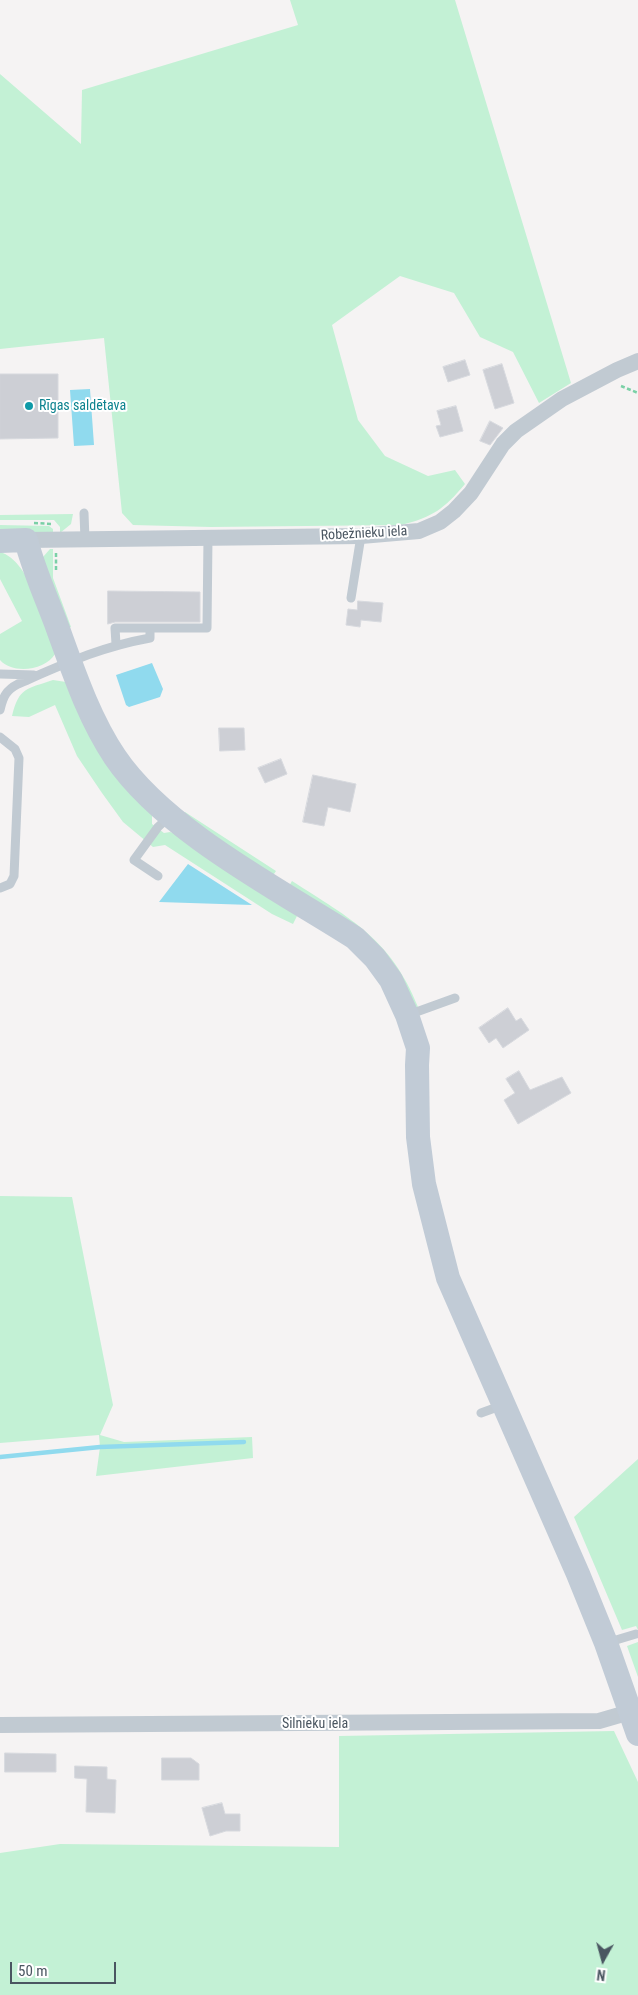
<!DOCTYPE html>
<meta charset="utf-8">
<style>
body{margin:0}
#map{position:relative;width:638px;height:1995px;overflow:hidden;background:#f5f3f3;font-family:"Roboto Condensed",sans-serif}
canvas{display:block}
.north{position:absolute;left:578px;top:1935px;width:50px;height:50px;-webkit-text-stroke:4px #fff;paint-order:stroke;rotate:187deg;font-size:14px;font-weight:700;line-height:20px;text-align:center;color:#4a5661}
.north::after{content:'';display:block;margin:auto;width:18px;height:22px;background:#4a5661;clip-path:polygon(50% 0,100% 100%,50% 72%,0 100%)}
.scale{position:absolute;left:10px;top:1962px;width:106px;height:22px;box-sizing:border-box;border:2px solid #4a5661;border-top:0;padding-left:6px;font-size:15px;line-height:18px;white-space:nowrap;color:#4a5661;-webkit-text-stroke:4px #fff;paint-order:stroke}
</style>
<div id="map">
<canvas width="638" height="1995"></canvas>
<div class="north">N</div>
<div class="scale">50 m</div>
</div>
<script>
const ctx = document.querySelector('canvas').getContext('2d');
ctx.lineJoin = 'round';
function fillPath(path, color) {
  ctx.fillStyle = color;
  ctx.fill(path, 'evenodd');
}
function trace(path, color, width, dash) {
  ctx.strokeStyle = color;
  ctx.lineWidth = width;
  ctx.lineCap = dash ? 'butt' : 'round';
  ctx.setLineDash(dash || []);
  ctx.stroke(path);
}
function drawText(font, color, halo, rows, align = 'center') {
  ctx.font = font + ' "Roboto Condensed",sans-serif';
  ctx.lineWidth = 4;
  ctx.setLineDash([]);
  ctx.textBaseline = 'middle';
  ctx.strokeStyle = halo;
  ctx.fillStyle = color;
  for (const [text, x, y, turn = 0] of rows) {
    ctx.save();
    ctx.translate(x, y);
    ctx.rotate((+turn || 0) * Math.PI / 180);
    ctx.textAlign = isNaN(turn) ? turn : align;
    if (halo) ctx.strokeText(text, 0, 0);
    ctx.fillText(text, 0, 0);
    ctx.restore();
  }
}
fillPath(new Path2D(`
 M290,0H455L571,383L539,403L513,352L480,337L454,293L400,276L332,325L358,420L385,456L428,476L455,470L465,484C444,509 433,517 401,525L211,527L133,525L122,513L104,338L0,349V74L81,144L82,90L298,25Z
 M73,514L71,524L60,533V527L54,520H0V515Z
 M0,525L49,526L53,529V534L0,531Z
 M50,549H53V578L71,627L65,629L43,557Z
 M0,552C31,561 46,626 55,654C46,670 13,675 0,660V634L22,621L0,579Z
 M53,680L66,682L152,813V824L164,833L170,832L179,835L297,916L293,924L272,914L165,845L153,847L123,822L102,793L77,756L55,705L29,717L12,716C19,687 27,689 53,680Z
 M185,812L276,871L272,877L181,816Z
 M292,881C351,919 391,939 418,1007L412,1008L289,886Z
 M0,1196L72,1197L113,1405L100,1435L124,1442L252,1437L253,1458L96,1476L100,1447L99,1435L0,1443Z
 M638,1459V1630L636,1626L622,1630L574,1517Z
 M638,1642V1677L627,1646Z
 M614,1731L638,1782V1995H0V1853L60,1844L339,1847V1736Z`), '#c3f1d5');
fillPath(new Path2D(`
 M90,389L94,445L74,446L70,390Z
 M152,663L163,689L160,697L129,707L126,705L116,675Z
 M188,864L252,905L159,902Z`), '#90daee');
trace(new Path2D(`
 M0,1457L100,1447L244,1442`), '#90daee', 4.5);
const building = new Path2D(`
 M465,360L470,375L448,382L443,367Z
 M502,364L514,403L495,409L483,370Z
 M0,374H58V438L0,439Z
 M456,406L463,431L440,437L436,426L441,425L437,411Z
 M490,421L503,428L490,445L480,441Z
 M108,591L200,592V622H115L108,624Z
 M358,601L383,603L381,622L361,620L360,627L346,625L348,609L357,610Z
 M219,728H244L245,750L220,751Z
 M281,759L287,774L265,783L258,768Z
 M313,775L356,784L350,812L328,807L324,826L303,822Z
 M508,1008L516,1021L521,1018L529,1030L503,1048L496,1038L489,1043L479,1028Z
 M519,1071L530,1090L562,1077L571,1093L518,1124L504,1100L515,1093L506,1079Z
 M5,1753L56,1754V1772H5Z
 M162,1758H191L199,1764V1780H162Z
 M75,1766L107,1767V1779L116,1780L115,1813L86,1812L87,1779L75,1778Z
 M222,1803L225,1814H240V1831H226L210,1836L202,1808Z`);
fillPath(building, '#cdcfd5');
trace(building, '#d7d9de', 1);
trace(new Path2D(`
 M621,386L638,393
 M34,523L53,524
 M56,553V570`), '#7ad0a6', 2.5, [4, 2.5]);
trace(new Path2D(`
 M84,513L85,540
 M351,598L361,536
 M116,644L115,628H207L208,537
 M0,674L34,675
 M0,710C3,697 6,690 18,684C64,664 100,647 150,638V629
 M0,737L15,749L19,758L14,876L10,884L0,888
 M158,876L134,860L158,827L170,816
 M408,1015L455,998
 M481,1413L503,1405
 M606,1643L636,1634`), '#c1cad2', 9);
trace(new Path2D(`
 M26,540L361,536L419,531L440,522L454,511L471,493L503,444L516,431L562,399L617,370L638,361
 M0,1725L599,1721L630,1712`), '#c1cad2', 16);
trace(new Path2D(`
 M0,541L26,540C34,571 47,599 58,629C74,673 89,718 115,757C165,831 280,890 355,938L375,958L391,980L407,1015L418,1048L417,1065L418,1137L424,1184L448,1278L578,1574L606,1643L638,1734`), '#c1cbd6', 24);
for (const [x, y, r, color] of [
 [29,406,5,"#0f9aa8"]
]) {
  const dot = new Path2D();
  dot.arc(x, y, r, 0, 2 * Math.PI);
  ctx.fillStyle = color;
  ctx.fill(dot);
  trace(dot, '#fff', 2);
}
drawText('14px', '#0d838f', '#fff', [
 ["Rīgas saldētava",39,406]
], 'left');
drawText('14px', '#4a5661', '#fff', [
 ["Robežnieku iela",364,534,-3],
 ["Silnieku iela",315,1724]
]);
</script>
